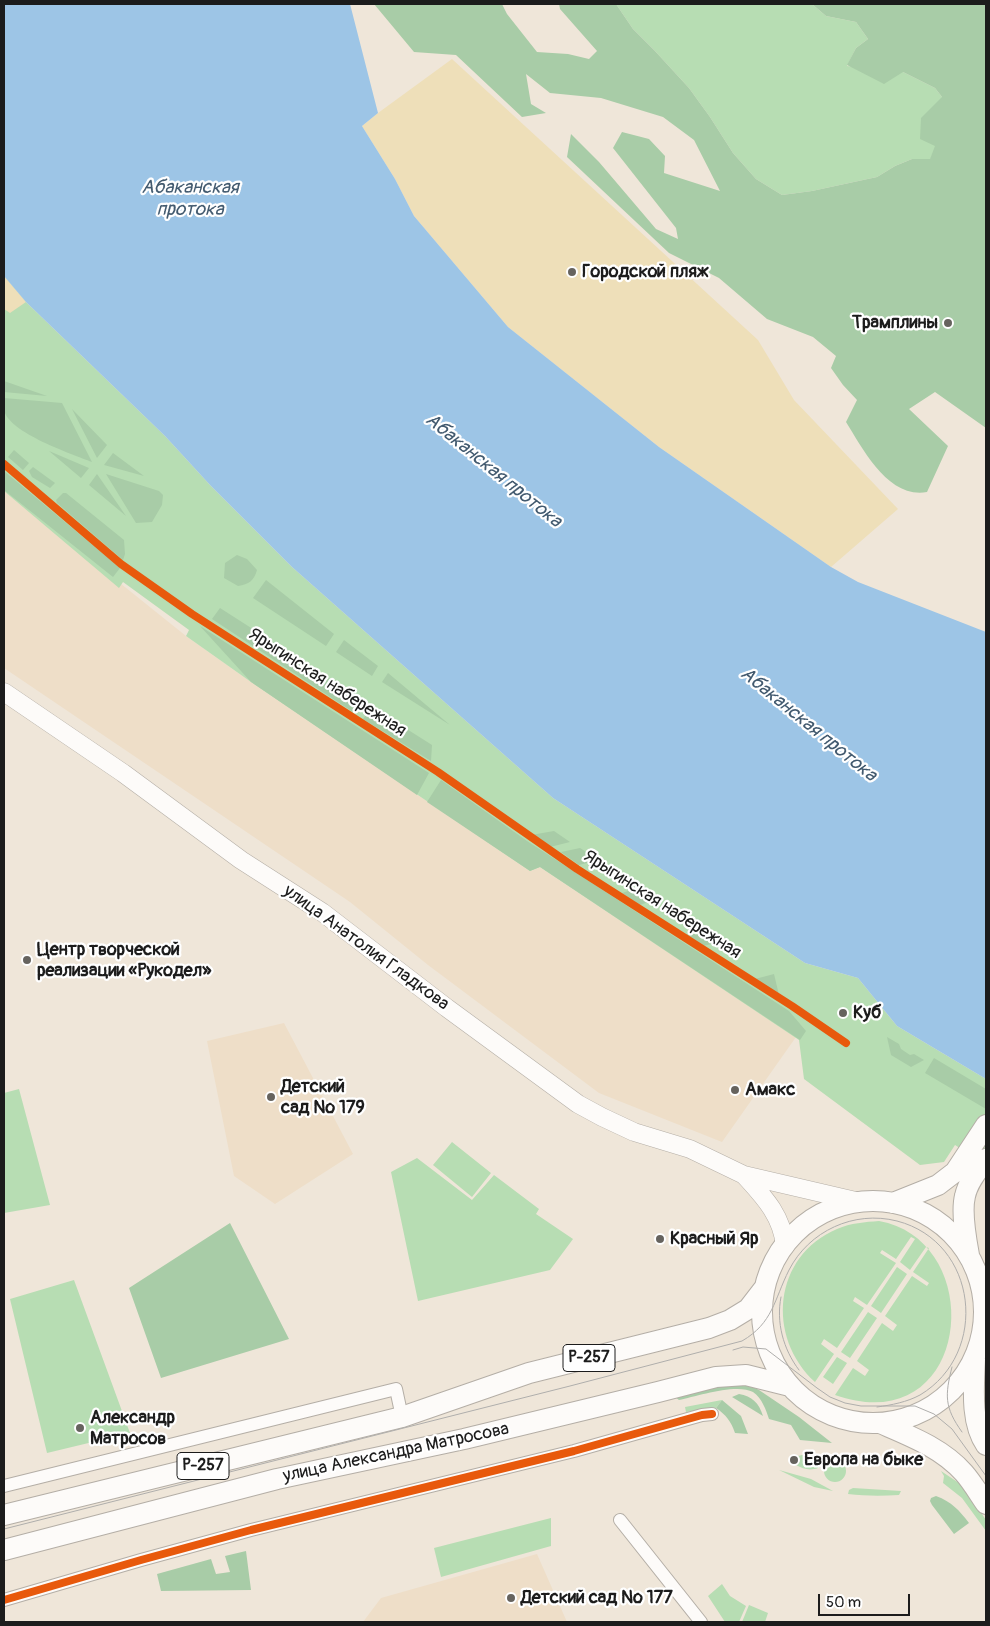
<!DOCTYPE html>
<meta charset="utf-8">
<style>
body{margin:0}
#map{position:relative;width:990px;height:1626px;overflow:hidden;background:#efe6d9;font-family:Pangolin,sans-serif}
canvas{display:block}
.frame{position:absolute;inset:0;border:5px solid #1c1c1c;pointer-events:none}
.scale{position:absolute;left:818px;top:1594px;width:92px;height:22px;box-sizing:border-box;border:2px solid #1c1c1c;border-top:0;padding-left:6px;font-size:15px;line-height:18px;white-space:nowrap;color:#1c1c1c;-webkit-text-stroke:4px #fff;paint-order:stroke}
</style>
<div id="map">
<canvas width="990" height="1626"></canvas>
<div class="frame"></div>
<div class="scale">50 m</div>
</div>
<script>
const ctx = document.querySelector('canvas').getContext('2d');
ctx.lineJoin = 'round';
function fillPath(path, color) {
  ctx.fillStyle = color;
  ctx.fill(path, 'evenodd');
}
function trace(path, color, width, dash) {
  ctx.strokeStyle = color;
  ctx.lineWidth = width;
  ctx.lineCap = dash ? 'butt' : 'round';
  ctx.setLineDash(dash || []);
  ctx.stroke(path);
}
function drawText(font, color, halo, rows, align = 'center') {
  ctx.font = font + ' Pangolin,sans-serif';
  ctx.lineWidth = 4.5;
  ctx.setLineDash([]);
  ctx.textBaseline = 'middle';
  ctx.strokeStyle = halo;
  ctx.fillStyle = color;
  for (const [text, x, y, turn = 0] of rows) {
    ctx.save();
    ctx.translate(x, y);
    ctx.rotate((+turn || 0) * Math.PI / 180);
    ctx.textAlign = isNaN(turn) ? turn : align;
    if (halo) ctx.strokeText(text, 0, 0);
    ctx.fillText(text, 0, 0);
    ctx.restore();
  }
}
fillPath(new Path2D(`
 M4,490L186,636L251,682L530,871L540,867L796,1037L722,1142L599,1093L428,965L350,902L4,668Z
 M284,1023L353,1154L275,1204L234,1176L207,1041Z
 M537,1554L567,1622H363L381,1598Z`), '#eedec8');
fillPath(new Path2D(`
 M616,4H812L826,16L856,22L868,39L856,48L847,66L903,72L935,88L942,97L936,146L930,160L912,159L895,166L877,177L812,191L782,195L756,179L733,153L710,117L689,88L655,51L633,29Z
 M4,276L26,302L165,436L210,485L292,567L553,798L805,963L858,978L897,1026L986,1079V1165L955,1145L944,1162L920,1165L804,1079L799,1040L540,867L530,871L251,682L186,636L189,630L123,582L119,588L4,491Z
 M19,1089L50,1205L4,1213V1093Z
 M452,1142L491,1173L472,1197L433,1165Z
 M417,1158L472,1200L494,1175L539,1209L536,1214L573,1239L550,1270L418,1301L391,1172Z
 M879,1221C990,1241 972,1443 835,1395L853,1368L865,1376L869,1370L857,1361L882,1323L893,1331L897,1325L885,1316L912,1276L927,1286L929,1283L913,1272L929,1248L926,1247L910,1270L900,1262L915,1239L911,1237L896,1259L882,1250L880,1253L896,1263L867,1305L855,1297L853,1301L864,1308L837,1348L824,1339L821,1344L834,1354L815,1382C766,1337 773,1256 837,1229C851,1223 865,1222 879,1221Z
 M897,1267L907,1274L881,1313L871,1306Z
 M74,1280L130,1433L47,1453L10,1299Z
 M868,1312L877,1318L850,1358L841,1352Z
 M837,1357L847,1363L833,1384L823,1377Z
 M722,1400L716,1408L686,1412L685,1407Z
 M802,1455L817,1460L819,1465L818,1468C810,1471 803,1469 796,1465L799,1462L800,1459L798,1456Z
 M824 1471a11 11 0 1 1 22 0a11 11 0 1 1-22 0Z
 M779,1470L811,1479L833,1491L814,1487Z
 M941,1471L962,1485L986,1520V1531L962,1498L943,1483L944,1476Z
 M853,1488L901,1491L899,1495C881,1496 865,1496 848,1494L849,1490Z
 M551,1518V1546L441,1577L434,1548Z
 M722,1584L730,1596L746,1606L739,1622H725L708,1596Z
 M749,1605L768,1613L765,1622H742Z`), '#b7ddb3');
fillPath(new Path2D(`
 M374,4H502L507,14L537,52L568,54L589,59L597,51L560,9L559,4H616L633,29L655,51L689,88L710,117L733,153L756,179L782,195L812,191L877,177L895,166L912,159H930L935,146L920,139L921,118L942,97L935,88L903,72L884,84L847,65L856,48L868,39L856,22L826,16L812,4H986V428L935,392L909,409L948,446L927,492C888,499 863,449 846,422L857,400L843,385L831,368L836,356L813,337L767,319L719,278L669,253L567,157L571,134L599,162L656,229L678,239L676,228L613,148L622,132L649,139L665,156L664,173L720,191L694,140L663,117L601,98L550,93L526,74L531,104L546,113L522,117L456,55L414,52Z
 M4,381L47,396L4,392Z
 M4,398L62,403L92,462C72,454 9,433 4,410C3,407 4,402 4,398Z
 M72,409L107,445L97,458Z
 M14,450L29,463L23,470L8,457Z
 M49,451L89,468L81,478Z
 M113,453L144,476L104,465Z
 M33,467L55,483L50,488L32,477L29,471Z
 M4,471L120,568L113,577L4,490Z
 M97,474L126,516L89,485Z
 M106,474L159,491L163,495L162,505L152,522L136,523Z
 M63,493H66L124,540L125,554L123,560L57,503L56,500Z
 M237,555L247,559L257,570C254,581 249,584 238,586L224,578L225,563Z
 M266,580L334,634L326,646L253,598Z
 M220,608L362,699L353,712L212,619Z
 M200,626L429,773L417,795L251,682Z
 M344,640L378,666L372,676L336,652Z
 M388,673L450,725L382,682Z
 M372,707L432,745L431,761L363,719Z
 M441,780L527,841L789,1011L806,1031L800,1040L540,867L530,871L427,802Z
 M554,831L570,842L550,847L531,835Z
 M580,848L599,860L579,865L561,852Z
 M643,886L659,898L640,905L622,893Z
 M704,930L720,942L703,946L685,935Z
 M774,974L779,995L755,979Z
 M887,1037L899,1044L901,1049L910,1055L914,1054L924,1060L911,1067L891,1055Z
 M934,1058L986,1089V1109L925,1073Z
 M230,1223L289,1339L161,1378L129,1288Z
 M733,1382H743L759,1390L799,1417L832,1443L800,1440L791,1425L769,1419C766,1410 762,1398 753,1392C737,1383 697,1396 679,1400L675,1397Z
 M739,1394C752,1396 759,1403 763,1416L732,1397Z
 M722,1400L741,1416L748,1434L735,1433C731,1421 726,1415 716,1408Z
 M936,1496C952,1502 959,1510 969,1523L954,1534L932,1505L930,1501L931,1498Z
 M246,1551L251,1590L161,1591L157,1574L211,1559L216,1574L230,1572L225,1556Z`), '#a8cca7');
fillPath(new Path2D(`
 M452,59L758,340L794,400L898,509L831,567L659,447L508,327L414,216L395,179L362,126L378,113Z
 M4,276L26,302L10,313L4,309Z`), '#eedfb9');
fillPath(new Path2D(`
 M4,4H350L378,113L362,126L395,179L414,216L508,327L659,447L831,567L858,582L986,632V1079L897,1026L858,978L805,963L553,798L292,567L210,485L165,436L26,302L4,276Z`), '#9dc5e6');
const minor = new Path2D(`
 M4,1486L396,1389L402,1417
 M620,1520L701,1622
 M4,1600L141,1560L251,1530L574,1451L702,1415L712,1414`);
const secondary = new Path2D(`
 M4,692L123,773L241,860L322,912L447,1008L578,1104L602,1117L634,1132L690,1149L744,1175L860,1202
 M744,1175C763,1196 782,1215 785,1246`);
const trunk = new Path2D(`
 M762 1312a111 111 0 1 1 222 0a111 111 0 1 1-222 0Z
 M893,1203L938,1185L955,1172L986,1125
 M969,1255C966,1239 961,1212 965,1196C968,1182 978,1170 986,1159
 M975,1359C974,1386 970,1422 986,1445
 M880,1423C910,1436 942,1448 964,1473C972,1482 979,1494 986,1504
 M4,1515L402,1417L529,1373L709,1328L730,1320L748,1309L765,1287
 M4,1550L277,1479L464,1439L658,1392L716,1377L746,1375L790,1386`);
trace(minor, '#b4aea6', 14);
trace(secondary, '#b4aea6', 19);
trace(trunk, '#b4aea6', 22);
trace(minor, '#fdfbf9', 12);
trace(secondary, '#fdfbf9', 18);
trace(trunk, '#fdfbf9', 20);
trace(new Path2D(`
 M781,1297C776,1322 783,1349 799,1370
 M733,1350L743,1347L766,1349L817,1388L830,1397L845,1403L861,1406H915L934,1414L952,1429L986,1476
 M952,1367C945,1395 944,1407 962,1432
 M4,1529L570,1386L742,1341C773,1323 774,1300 789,1270C809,1231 854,1210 897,1221C978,1242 990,1353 920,1395C907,1402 892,1405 877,1407`), '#afaeac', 1);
trace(new Path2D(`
 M4,464L121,564L192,614L438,772L577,869L792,1006L846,1043
 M4,1600L141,1560L251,1530L574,1451L702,1415L712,1414`), '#e8590c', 8);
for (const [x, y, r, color] of [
 [572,272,5,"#66635e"],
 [948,323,5,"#66635e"],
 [27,960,5,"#66635e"],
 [843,1013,5,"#66635e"],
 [735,1090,5,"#66635e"],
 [271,1097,5,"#66635e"],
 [660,1239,5,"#66635e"],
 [80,1428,5,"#66635e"],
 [794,1460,5,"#66635e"],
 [511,1598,5,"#66635e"]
]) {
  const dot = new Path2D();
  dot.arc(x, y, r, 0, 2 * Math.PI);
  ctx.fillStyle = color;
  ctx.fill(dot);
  trace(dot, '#fff', 2);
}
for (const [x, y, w] of [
 [589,1358,52],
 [203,1466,52]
]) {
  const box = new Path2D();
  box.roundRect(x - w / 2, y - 13.5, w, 27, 4);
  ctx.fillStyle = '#fff';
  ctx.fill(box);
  trace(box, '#1c1c1c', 1);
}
drawText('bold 16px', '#1c1c1c', null, [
 ["Р-257",589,1358],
 ["Р-257",203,1466]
]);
drawText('bold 18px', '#1c1c1c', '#fff', [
 ["Городской пляж",582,272],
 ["Трамплины",938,323,"right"],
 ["Центр творческой",37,950],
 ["реализации «Рукодел»",37,971],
 ["Куб",853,1013],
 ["Детский",281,1087],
 ["сад № 179",281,1108],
 ["Амакс",745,1090],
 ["Красный Яр",670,1239],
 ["Александр",90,1418],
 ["Матросов",90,1439],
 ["Европа на быке",804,1460],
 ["Детский сад № 177",521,1598]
], 'left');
drawText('18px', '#1c1c1c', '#fff', [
 ["Ярыгинская набережная",327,683,33],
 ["Ярыгинская набережная",662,905,33],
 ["улица Анатолия Гладкова",366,948,36],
 ["улица Александра Матросова",396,1453,-12]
]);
drawText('italic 19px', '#425a6f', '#fff', [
 ["Абаканская",190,188],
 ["протока",190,210],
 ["Абаканская протока",493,471,39],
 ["Абаканская протока",808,725,39]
]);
</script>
